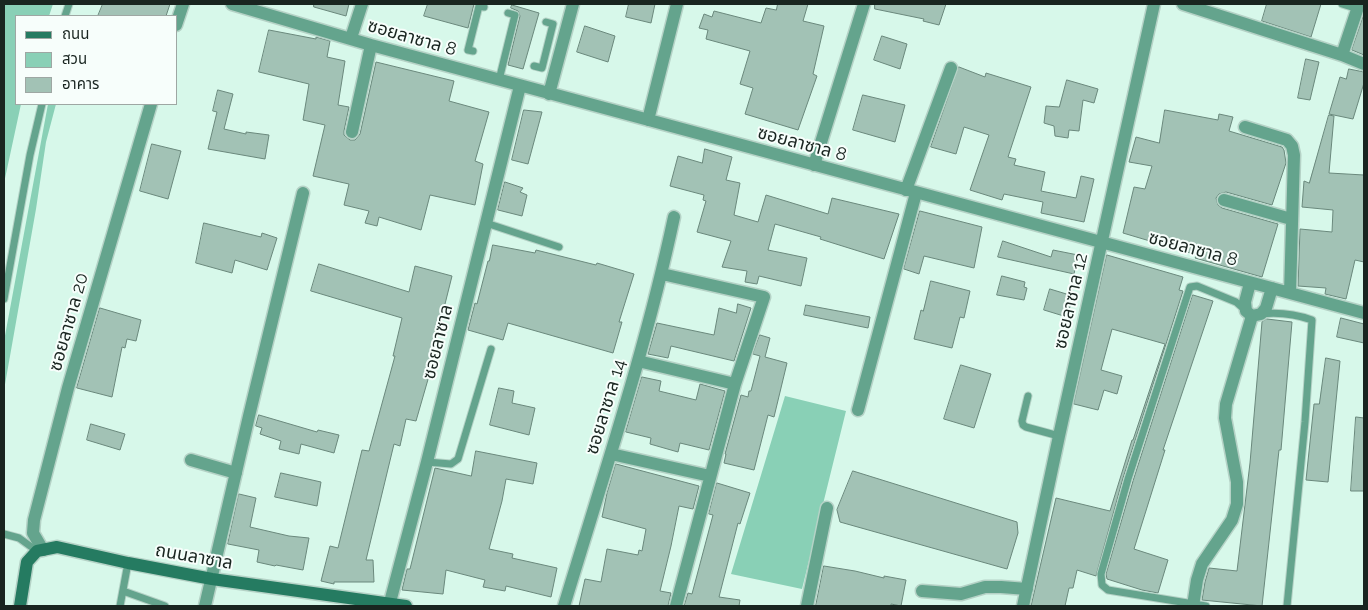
<!DOCTYPE html>
<meta charset="utf-8">
<style>
body{margin:0}
#map{position:relative;width:1368px;height:610px;overflow:hidden;background:#d7f8ea;font-family:Raleway,"Noto Sans Thai",sans-serif}
canvas{display:block}
.frame{position:absolute;inset:0;border:5px solid #192520;pointer-events:none}
.legend{position:absolute;left:15px;top:15px;width:162px;height:90px;box-sizing:border-box;background:#f7fefb;border:1px solid #9ea7a3;margin:0;padding:6px 9px;list-style:none;font-size:15px;color:#192520}
.legend li{display:flex;align-items:center;gap:10px;height:25px}
.legend b{width:25px;border:1px solid #9ea7a3}
</style>
<div id="map">
<canvas width="1368" height="610"></canvas>
<div class="frame"></div>
<ul class="legend">
<li><b style="height:6px;background:#257b61"></b>ถนน</li>
<li><b style="height:14px;background:#89d0b6"></b>สวน</li>
<li><b style="height:14px;background:#a2c2b5"></b>อาคาร</li>
</ul>
</div>
<script>
const ctx = document.querySelector('canvas').getContext('2d');
ctx.lineJoin = 'round';
function fillPath(path, color) {
  ctx.fillStyle = color;
  ctx.fill(path, 'evenodd');
}
function trace(path, color, width, dash) {
  ctx.strokeStyle = color;
  ctx.lineWidth = width;
  ctx.lineCap = dash ? 'butt' : 'round';
  ctx.setLineDash(dash || []);
  ctx.stroke(path);
}
function drawText(font, color, halo, rows, align = 'center') {
  ctx.font = font + ' Raleway,"Noto Sans Thai",sans-serif';
  ctx.lineWidth = 4;
  ctx.setLineDash([]);
  ctx.textBaseline = 'middle';
  ctx.strokeStyle = halo;
  ctx.fillStyle = color;
  for (const [text, x, y, turn = 0] of rows) {
    ctx.save();
    ctx.translate(x, y);
    ctx.rotate((+turn || 0) * Math.PI / 180);
    ctx.textAlign = isNaN(turn) ? turn : align;
    if (halo) ctx.strokeText(text, 0, 0);
    ctx.fillText(text, 0, 0);
    ctx.restore();
  }
}
fillPath(new Path2D(`
 M4,4H53L49,16H16V104H21L4,183Z
 M48,104H56L46,142L36,209L4,390V341Z
 M785,396L846,411L802,589L731,574Z`), '#89d0b6');
const building = new Path2D(`
 M103,4H170L166,16H98Z
 M314,4H349L346,16L314,7Z
 M428,4H474L468,28L424,16Z
 M629,4H655L651,23L626,17Z
 M778,4H808L803,21L824,26L813,74L817,76L798,130L745,114L753,88L740,84L750,51L706,39L708,30L699,28L704,14L712,17L714,11L761,23L766,8L776,10Z
 M875,4H946L939,25L923,21L924,19L875,9Z
 M1267,4H1321L1311,37L1262,21Z
 M512,5L539,13L523,69L508,65L520,16L518,11L511,8Z
 M1364,14V55L1352,50Z
 M585,26L615,36L608,62L577,52Z
 M269,30L316,39V37L330,41L327,57L345,61L338,105L349,107L344,131V135L350,140H355L360,134L376,62L454,81L449,101L489,112L475,161L483,164L475,205L430,195L421,230L379,217L377,226L365,223L369,211L344,205L349,184L313,176L325,125L303,120L309,84L259,72Z
 M882,36L907,44L900,69L874,60Z
 M1306,59L1319,62L1310,100L1298,98Z
 M959,67L985,77L986,73L1031,87L1008,157L1016,159L1014,165L1045,172L1041,191L1076,198L1081,176L1094,179L1084,222L1041,213L1043,202L1004,194L1002,200L970,190L989,135L964,127L956,154L931,147Z
 M1349,69L1364,72V83L1353,119L1329,114L1340,77L1346,79Z
 M1067,80L1098,89L1094,103L1083,100L1079,131L1069,130L1068,138L1055,136L1054,126L1044,123L1046,106L1059,107Z
 M218,90L233,94L224,129L246,134V132L269,135L265,159L208,149L217,112L213,111Z
 M863,95L905,105L895,142L853,130Z
 M524,110L542,112L528,164L512,160Z
 M1165,110L1218,120L1219,114L1233,117L1229,131L1282,147L1284,150L1286,163L1272,205L1226,192L1219,194L1216,198L1218,205L1222,208L1278,224L1262,277L1195,258L1197,255L1123,233L1134,187L1145,189L1152,166L1129,162L1136,137L1159,143Z
 M1329,115L1334,116L1329,173L1364,175V262L1355,260L1346,299L1325,294L1326,288L1298,286L1300,229L1332,232L1333,210L1302,207L1304,181L1309,183Z
 M152,144L181,151L168,199L140,191Z
 M705,149L732,157L726,180L740,183L734,215L758,222L766,195L828,214L832,198L899,214L884,259L820,239L821,237L775,224L768,250L807,258L801,286L759,276L757,284L745,282L747,271L722,267L731,241L697,232L706,201L703,200L704,195L670,186L678,156L702,163Z
 M505,182L523,188L520,192L527,195L522,216L498,210Z
 M920,211L982,227L974,268L924,256L919,274L904,269Z
 M204,223L261,237L262,233L277,238L267,270L235,260L232,273L196,263Z
 M1003,241L1051,257L1053,250L1078,255L1074,274L998,257Z
 M493,245L535,253L536,250L596,265L597,263L634,274L619,322H622L613,353L508,323L503,340L468,330L475,303L477,304L488,261H489Z
 M1107,255L1183,277L1179,290L1183,291L1123,478L1096,576L1077,570L1073,588H1069L1065,606H1031L1056,498L1110,511L1132,440H1133L1165,344L1112,329L1101,370L1122,376L1117,394L1104,390L1098,410L1074,404Z
 M319,264L409,292L415,266L452,276L429,368L431,369L416,421L406,419L400,446L394,444L366,560H373L374,582H334V584L321,581L330,546L338,548L362,450L369,451L395,356H393L402,318L311,291Z
 M1002,276L1025,282L1024,287L1027,288L1024,300L997,295Z
 M931,281L970,291L964,318L960,317L952,348L914,339L921,310L923,311Z
 M1050,289L1073,296L1067,317L1044,310Z
 M1193,295L1213,301L1163,450H1165L1134,549L1168,560L1158,593L1142,590L1107,579L1106,574L1133,481Z
 M738,304L751,308L734,361L671,346L668,358L648,354L657,323L714,335L719,308L736,313Z
 M806,305L870,317L868,328L804,315Z
 M100,308L141,320L136,341L127,339L125,348L122,347L112,397L77,388Z
 M1341,318L1364,324V343L1337,337Z
 M1267,319L1292,322L1281,450H1279L1262,606L1202,600L1205,582L1209,568L1237,571L1250,463L1262,322Z
 M760,335L770,338L765,357L787,363L774,417L768,415L754,470L724,463L726,454H725L741,395L748,397L749,391H751L760,356L753,354Z
 M1326,358L1340,361L1328,482L1306,480L1314,404H1319Z
 M961,365L991,374L974,428L944,419Z
 M642,377L661,381L659,391L696,400L700,384L725,391L709,450L680,443L678,452L650,444L651,438L626,432Z
 M499,388L514,391L512,403L535,408L529,435L490,425Z
 M259,415L317,432L318,430L339,435L334,453L301,444L299,454L279,449L281,441L260,434L262,428L256,426Z
 M1356,417L1364,418V491H1351Z
 M91,424L125,434L120,450L87,440Z
 M476,451L537,463L533,484L506,479L502,501L489,549L513,554L512,558L557,568L551,597L506,586L505,591L483,587L485,580L446,570L443,594L402,590L407,569H410L435,468L471,476Z
 M616,464L699,486L693,509L679,506L671,546L660,591L671,593L668,606H579L585,579L601,582L607,549L638,555L639,550L642,551L646,529L602,517L607,493Z
 M853,471L1017,522L1018,533L1007,569L840,522L837,510Z
 M281,473L321,482L317,506L275,497Z
 M717,483L750,493L740,524L738,523L719,597L740,600L739,606H684L688,593L692,594L713,515L709,514Z
 M239,494L256,498L250,527L289,536L309,538L303,570L276,565L275,566L257,562L259,550L228,544Z
 M824,566L855,571L884,578V576L906,580L901,606L891,604V606H816Z`);
fillPath(building, '#a2c2b5');
trace(building, '#6a887c', 1);
const lane = new Path2D(`
 M1342,4L1358,9
 M65,16L69,4
 M473,51L468,50L479,6L484,7
 M534,66L542,68L553,24L546,22
 M499,80L515,15L508,13
 M486,223L559,247
 M4,299L30,155L42,104
 M1261,314C1279,312 1295,314 1312,320L1305,422L1287,606
 M1028,396L1022,421L1023,425L1026,427L1059,436
 M427,462L451,464L458,459L491,349
 M4,534L19,538L37,551
 M123,591L165,606
 M120,606L128,563
 M1206,606L1108,590L1102,585L1101,574L1128,479L1190,287L1197,286L1236,302L1245,310`);
const street = new Path2D(`
 M232,4L371,45L1364,313
 M1183,4L1342,55L1364,64
 M176,25L183,4
 M351,38L362,4
 M1342,55L1359,4
 M549,94L573,4
 M648,120L677,4
 M1245,127L1287,140L1292,146L1294,155L1290,293
 M352,132L371,45
 M814,165L864,4
 M906,190L951,68
 M1224,200L1291,219
 M662,274L764,297L735,384L676,606
 M1250,283L1245,302L1246,311L1252,316
 M1252,316L1261,314L1266,308L1272,288
 M638,361L735,384
 M858,410L916,193
 M611,454L710,476
 M191,460L236,473
 M43,550L33,533L34,520L68,388L151,104
 M922,591L961,594L985,587H1001L1027,589
 M205,606L249,416L303,193
 M389,606L427,462L520,86
 M564,606C603,477 646,349 674,217
 M807,606L827,508
 M1023,606L1059,436L1154,4
 M1193,606L1197,580L1202,564L1232,520L1237,504V482L1225,418L1226,404L1252,316`);
const secondary = new Path2D(`
 M20,606L27,562L37,551L57,547L128,563L212,579L406,606`);
trace(lane, '#b5d2c6', 9);
trace(street, '#b5d2c6', 15);
trace(secondary, '#b5d2c6', 15);
trace(lane, '#64a48d', 7);
trace(street, '#64a48d', 12);
trace(secondary, '#257b61', 12);
drawText('18px', '#192520', '#f7fefb', [
 ["ซอยลาซาล 8",412,38,16],
 ["ซอยลาซาล 8",802,144,15],
 ["ซอยลาซาล 8",1193,249,15],
 ["ซอยลาซาล 12",1071,301,-77],
 ["ซอยลาซาล 20",69,322,-74],
 ["ซอยลาซาล",438,342,-76],
 ["ซอยลาซาล 14",606,407,-73],
 ["ถนนลาซาล",194,557,10]
]);
</script>
